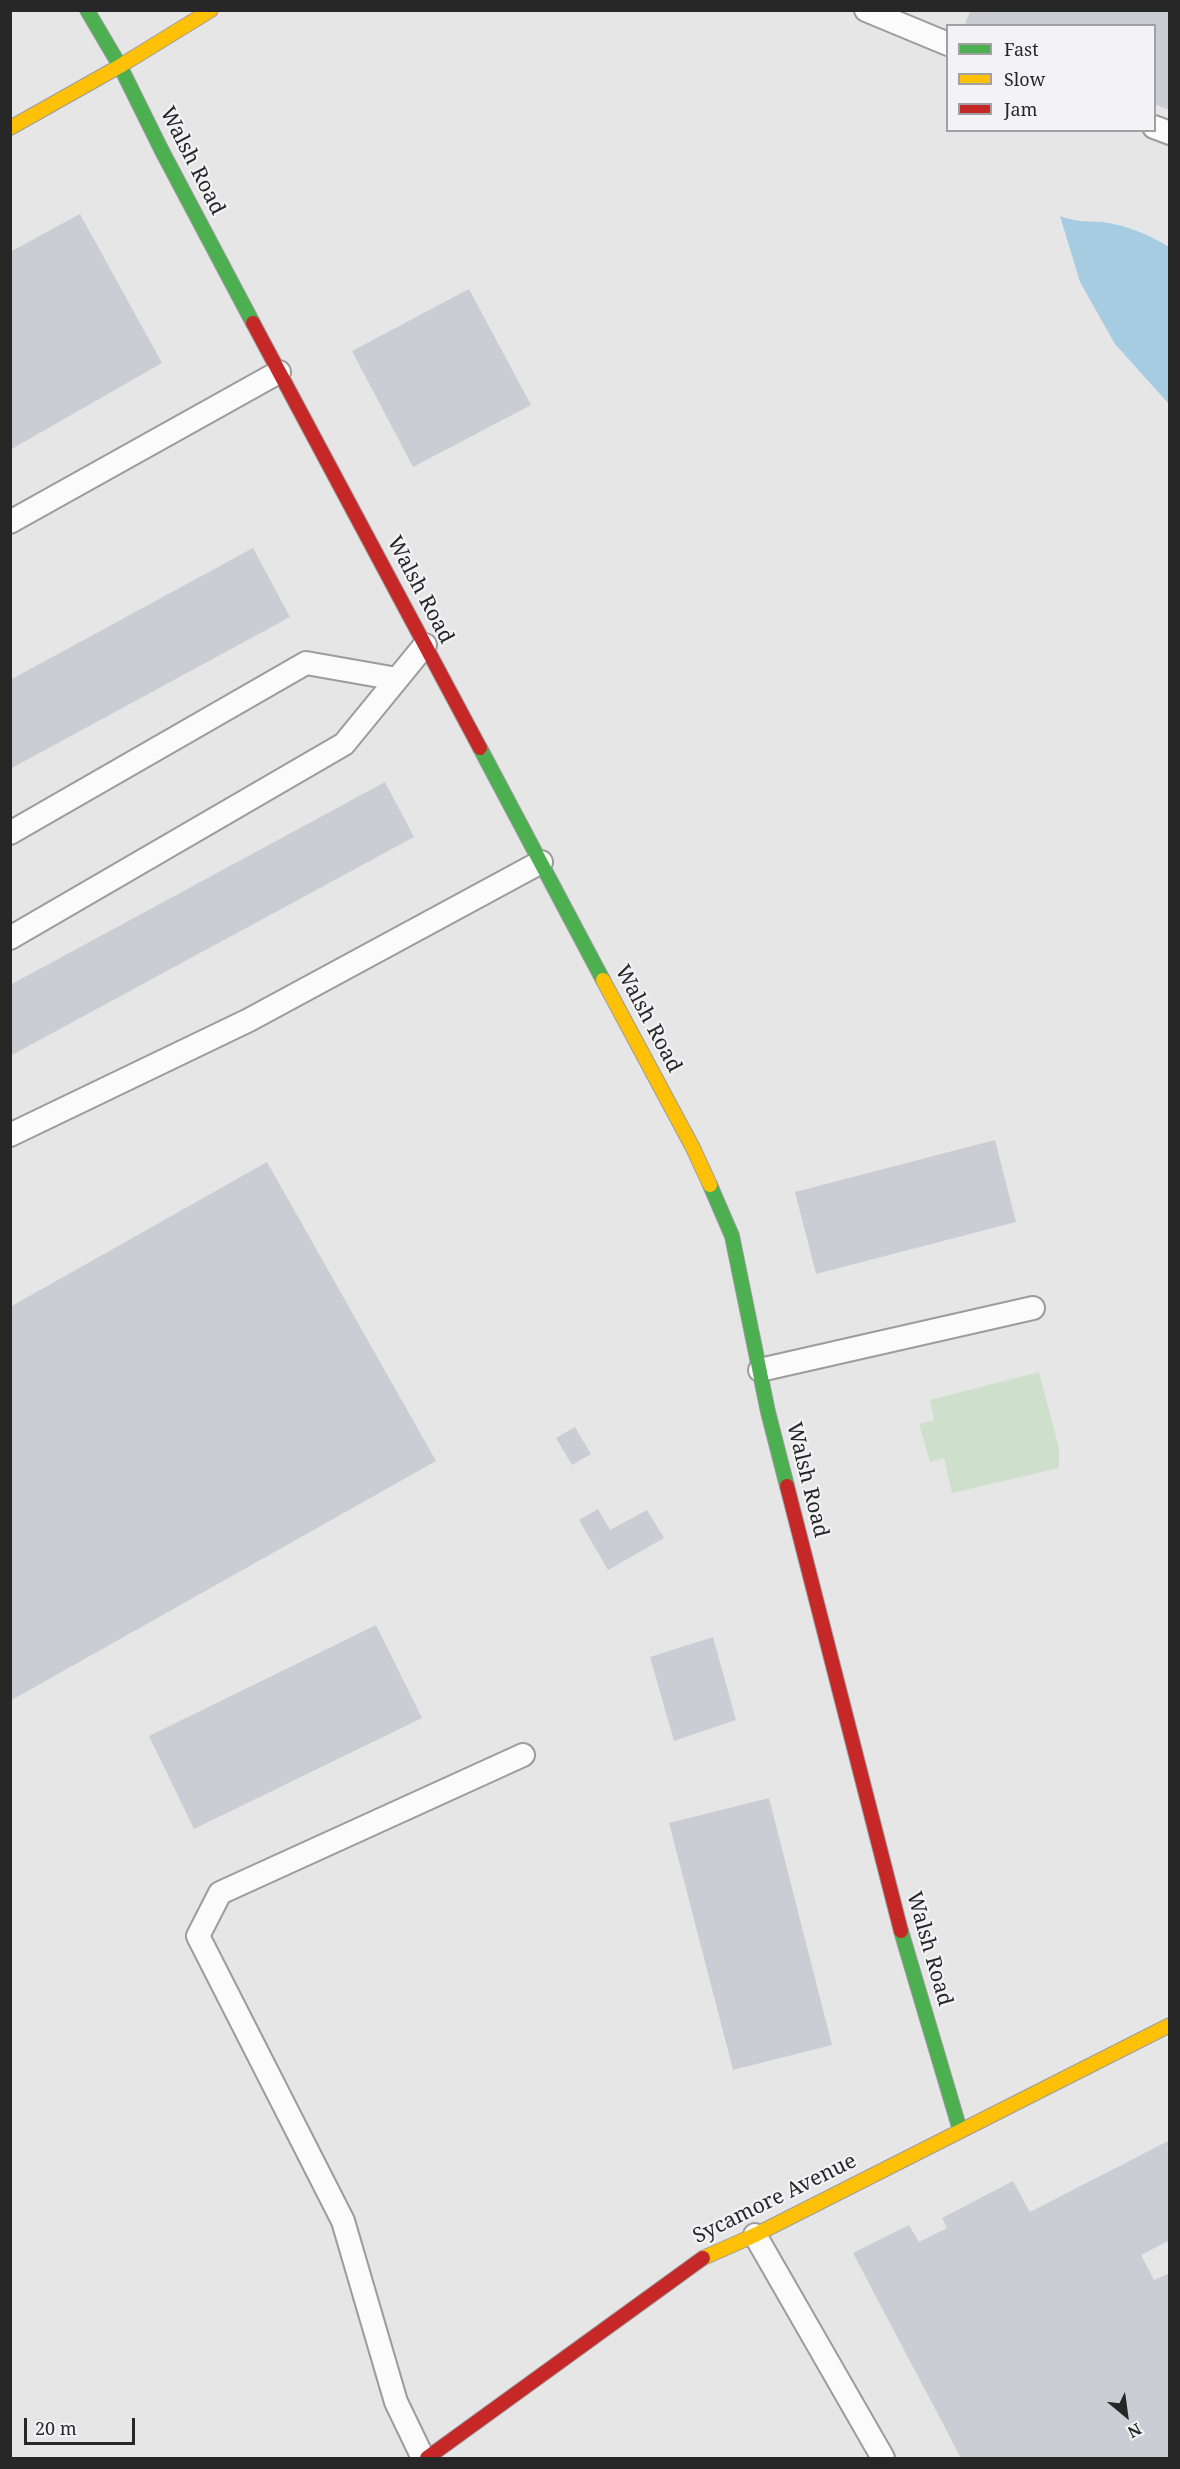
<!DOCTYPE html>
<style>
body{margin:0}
#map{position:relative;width:1180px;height:2469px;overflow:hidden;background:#e6e6e7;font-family:"Noto Serif",serif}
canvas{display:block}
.frame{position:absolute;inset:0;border:12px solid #272728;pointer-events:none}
.legend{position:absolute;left:946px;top:24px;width:210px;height:108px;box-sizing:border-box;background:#f3f3f5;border:2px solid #a1a1a3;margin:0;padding:8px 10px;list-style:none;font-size:18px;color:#272728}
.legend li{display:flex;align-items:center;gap:12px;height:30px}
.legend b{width:30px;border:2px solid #a1a1a3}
.north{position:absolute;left:1096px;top:2385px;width:60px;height:60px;-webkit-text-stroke:4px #f3f3f5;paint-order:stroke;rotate:151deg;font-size:16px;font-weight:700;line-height:24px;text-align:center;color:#272728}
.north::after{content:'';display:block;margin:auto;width:21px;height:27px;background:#272728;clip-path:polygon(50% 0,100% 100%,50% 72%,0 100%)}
.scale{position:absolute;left:24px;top:2418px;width:111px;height:27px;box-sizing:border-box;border:3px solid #272728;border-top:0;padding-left:8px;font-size:18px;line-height:21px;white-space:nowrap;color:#272728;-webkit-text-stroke:4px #f3f3f5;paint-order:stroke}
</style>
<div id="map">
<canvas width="1180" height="2469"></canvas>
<div class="frame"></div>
<ul class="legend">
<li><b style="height:8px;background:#4caf50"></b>Fast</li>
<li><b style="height:8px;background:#ffc107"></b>Slow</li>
<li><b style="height:8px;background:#c62828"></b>Jam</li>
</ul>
<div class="north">N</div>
<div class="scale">20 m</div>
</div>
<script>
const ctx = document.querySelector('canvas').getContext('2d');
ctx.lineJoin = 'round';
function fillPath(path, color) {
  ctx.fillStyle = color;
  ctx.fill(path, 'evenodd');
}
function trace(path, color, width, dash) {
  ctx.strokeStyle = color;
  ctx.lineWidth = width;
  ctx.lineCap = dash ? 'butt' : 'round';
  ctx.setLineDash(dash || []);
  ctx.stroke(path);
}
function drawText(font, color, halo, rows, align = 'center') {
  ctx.font = font + ' "Noto Serif",serif';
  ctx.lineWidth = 4.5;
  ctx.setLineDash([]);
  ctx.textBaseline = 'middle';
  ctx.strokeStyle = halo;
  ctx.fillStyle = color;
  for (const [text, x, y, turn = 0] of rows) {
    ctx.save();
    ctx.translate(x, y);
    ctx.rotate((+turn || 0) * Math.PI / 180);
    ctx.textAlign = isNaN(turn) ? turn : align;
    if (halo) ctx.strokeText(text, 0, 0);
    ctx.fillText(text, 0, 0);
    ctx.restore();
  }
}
fillPath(new Path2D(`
 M1039,1372L1059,1448V1468L952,1493L944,1458L930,1462L919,1424L934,1420L930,1400Z`), '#cee0cc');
fillPath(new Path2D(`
 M1060,216C1074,222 1087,221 1102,222C1126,225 1150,235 1169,247V404L1115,344L1080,282Z`), '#a6cce2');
fillPath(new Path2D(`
 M971,10H1170V110L1154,104V26H970L965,23Z
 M80,214L162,363L10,450V252Z
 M469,289L531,405L413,467L352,351Z
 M253,548L290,617L10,769V680Z
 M385,782L414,837L10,1056V985Z
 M995,1140L1016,1222L816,1274L795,1192Z
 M267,1162L436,1461L10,1701V1307Z
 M575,1427L591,1454L572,1465L556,1438Z
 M598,1509L610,1530L647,1510L664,1538L608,1570L579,1520Z
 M376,1625L422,1718L194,1829L149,1736Z
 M713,1637L736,1720L674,1741L650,1657Z
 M769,1798L832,2045L733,2070L669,1823Z
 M1170,2140V2240L1141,2255L1154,2280L1170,2273V2458H961L853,2253L909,2225L919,2242L947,2228L942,2218L1013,2181L1030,2212Z`), '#ccccd5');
const lane = new Path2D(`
 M866,10L948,44
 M1154,127L1170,133
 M10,522L279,372
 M10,833L306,663L397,679
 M10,938L344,744L425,645
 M10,1135L249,1020L541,862
 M760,1370L1033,1308
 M755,2235L883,2458
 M423,2458L396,2402L343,2221L198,1936L220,1893L523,1755`);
const fast = new Path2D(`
 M87,10L120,66L162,151L253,323
 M480,748L603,980
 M710,1185L732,1236L768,1412L787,1486
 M901,1931L960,2130`);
const slow = new Path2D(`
 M10,128L120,66L211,10
 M603,980L693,1148L710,1185
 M703,2258L755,2235L1170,2025`);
const jam = new Path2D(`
 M253,323L480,748
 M787,1486L901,1931
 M427,2458L703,2258`);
trace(lane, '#9c9c9d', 26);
trace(fast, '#9c9c9d', 16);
trace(slow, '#9c9c9d', 16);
trace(jam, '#9c9c9d', 16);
trace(lane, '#fbfbfb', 22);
trace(fast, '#4caf50', 14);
trace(slow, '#ffc107', 14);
trace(jam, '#c62828', 14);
drawText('21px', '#272728', '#f3f3f5', [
 ["Walsh Road",192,161,63],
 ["Walsh Road",420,590,62],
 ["Walsh Road",648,1019,62],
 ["Walsh Road",807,1480,76],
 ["Walsh Road",929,1949,74],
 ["Sycamore Avenue",775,2199,-26]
]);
</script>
